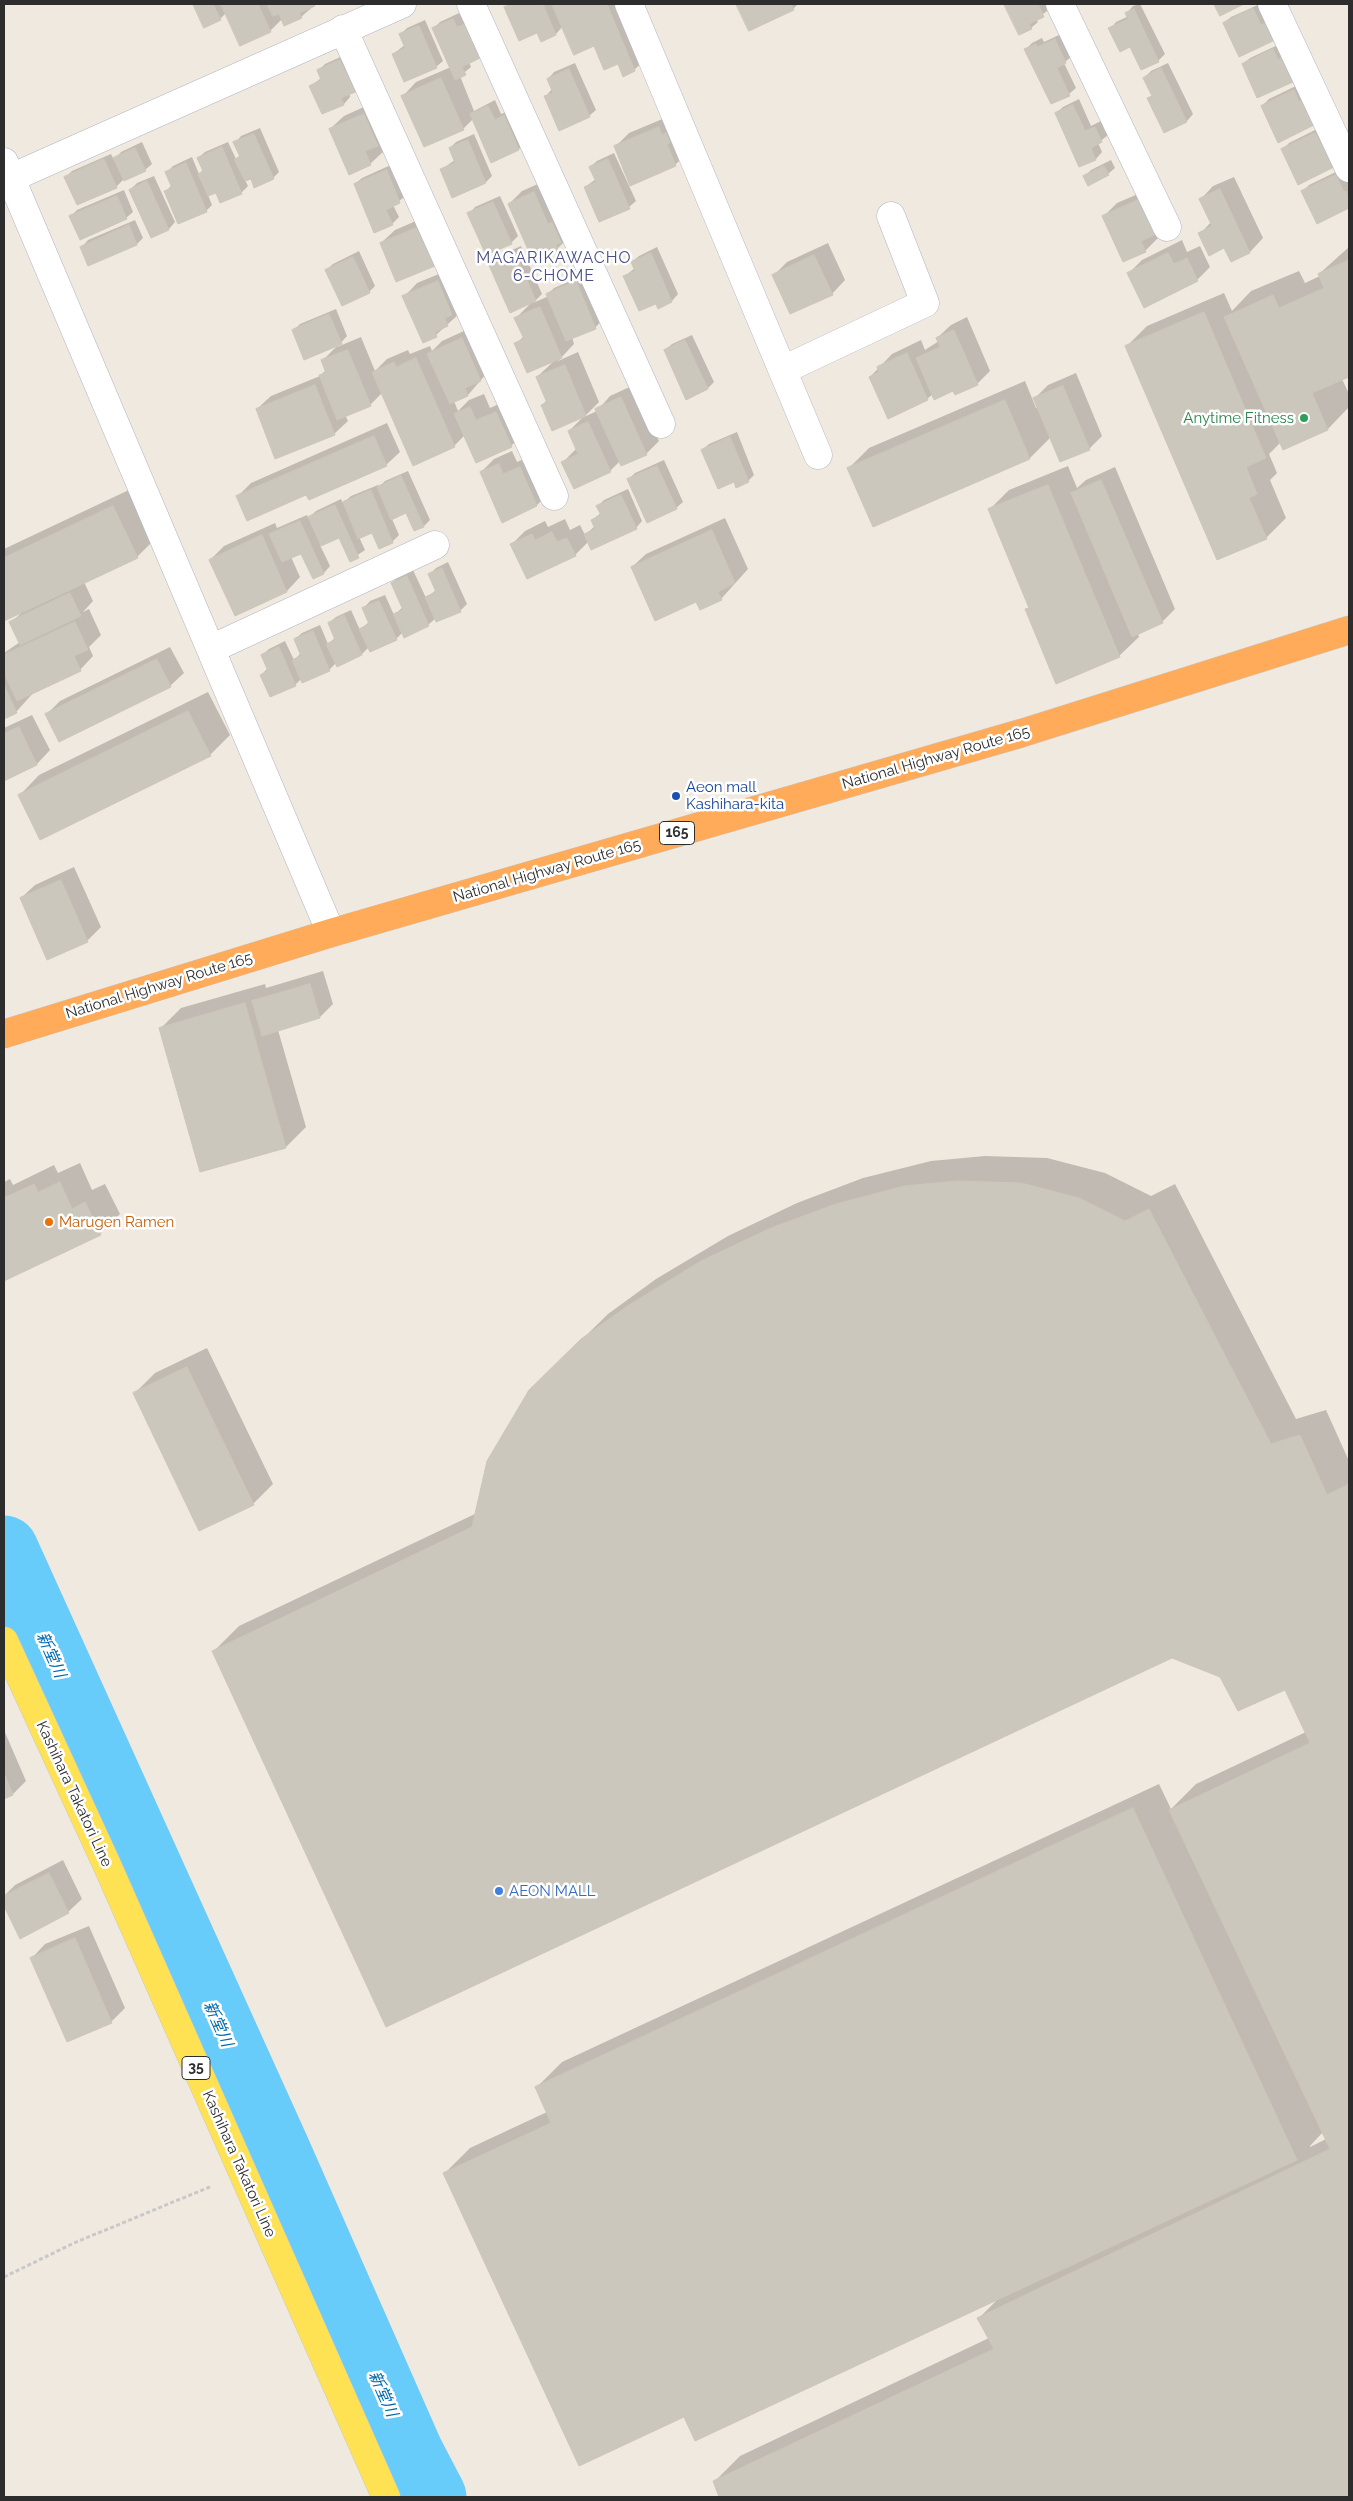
<!DOCTYPE html>
<meta charset="utf-8">
<style>
body{margin:0}
#map{position:relative;width:1353px;height:2501px;overflow:hidden;background:#f0e9df;font-family:Raleway,sans-serif}
canvas{display:block}
.frame{position:absolute;inset:0;border:5px solid #2d2d2d;pointer-events:none}
</style>
<div id="map">
<canvas width="1353" height="2501"></canvas>
<div class="frame"></div>
</div>
<script>
const ctx = document.querySelector('canvas').getContext('2d');
ctx.lineJoin = 'round';
function fillPath(path, color) {
  ctx.fillStyle = color;
  ctx.fill(path, 'evenodd');
}
function trace(path, color, width, dash) {
  ctx.strokeStyle = color;
  ctx.lineWidth = width;
  ctx.lineCap = dash ? 'butt' : 'round';
  ctx.setLineDash(dash || []);
  ctx.stroke(path);
}
function drawText(font, color, halo, rows, align = 'center') {
  ctx.font = font + ' Raleway,"Noto Sans JP",sans-serif';
  ctx.lineWidth = 5;
  ctx.setLineDash([]);
  ctx.textBaseline = 'middle';
  ctx.strokeStyle = halo;
  ctx.fillStyle = color;
  for (const [text, x, y, turn = 0] of rows) {
    ctx.save();
    ctx.translate(x, y);
    ctx.rotate((+turn || 0) * Math.PI / 180);
    ctx.textAlign = isNaN(turn) ? turn : align;
    if (halo) ctx.strokeText(text, 0, 0);
    ctx.fillText(text, 0, 0);
    ctx.restore();
  }
}
fillPath(new Path2D(`
 M194,4H316L301,17L282,19L270,31L226,13L220,19L204,26Z
 M509,4H626L648,57L634,70L563,26L556,34L541,40L538,31L506,7Z
 M738,4H798L793,9L750,29Z
 M1005,4H1047L1050,9L1036,19L1038,22L1031,28L1020,34Z
 M1140,4L1165,54L1158,61L1131,45L1110,29L1116,22L1129,16L1127,13L1133,6Z
 M1260,4L1279,33L1272,40L1224,23L1231,17Z
 M459,13L464,22L472,18L486,51L480,57L469,62L471,67L460,76L474,111L495,100L501,114L511,110L525,143L519,149L492,161L473,119L463,129L403,96L416,82L451,67L434,28L440,22Z
 M425,20L443,61L436,67L393,54L405,45L401,34L407,28Z
 M1061,34L1072,56L1064,63L1076,88L1069,94L1026,49L1032,43L1042,38L1044,42Z
 M1280,44L1298,75L1292,81L1243,64L1250,58Z
 M347,54L350,97L344,104L323,113L311,86L321,78L318,71L325,64Z
 M575,63L596,110L589,116L546,96L552,89L548,79L554,72Z
 M1168,63L1193,114L1187,121L1165,131L1149,98L1153,94L1144,78L1151,71Z
 M1300,84L1320,118L1262,106L1269,99Z
 M1079,99L1091,126L1101,121L1108,135L1098,143L1102,152L1096,159L1080,165L1056,113L1063,107Z
 M377,101L384,151L370,164L330,129L344,116Z
 M672,115L688,152L675,165L615,147L629,133Z
 M1321,127L1334,166L1283,149L1289,143Z
 M260,128L279,172L273,178L245,180L248,186L241,193L217,192L208,195L212,205L206,211L166,191L172,185L167,172L173,166L192,157L199,174L203,170L198,158L205,152L228,142L236,159L240,155L235,143L241,136Z
 M474,134L492,176L486,182L453,196L442,169L455,160L450,148L456,142Z
 M142,142L152,164L145,170L124,179L116,187L66,177L72,171L111,154L114,160L121,152Z
 M614,153L636,201L629,207L585,187L596,179L590,167L597,161Z
 M1111,160L1115,168L1108,174L1089,184L1085,176L1091,170Z
 M393,164L406,196L393,205L399,217L392,224L355,184L362,178Z
 M1342,169L1349,182V207L1317,222L1303,191L1309,185Z
 M154,176L175,222L169,229L152,237L130,190L137,183Z
 M1234,177L1263,238L1250,252L1231,260L1225,246L1200,234L1211,222L1200,200L1213,186Z
 M547,180L571,235L557,249L509,204L522,191Z
 M1159,185L1156,233L1158,238L1145,251L1104,216L1117,203Z
 M124,190L133,212L126,218L71,216L77,210Z
 M500,196L518,236L511,243L469,214L475,207Z
 M432,214L447,251L381,243L395,230Z
 M135,220L143,238L137,244L89,264L82,247L88,240Z
 M1182,240L1187,252L1200,246L1210,267L1197,280L1129,273L1142,260Z
 M828,243L845,280L832,294L774,275L787,262Z
 M521,246L542,294L533,303L549,296L548,294L554,288L582,276L601,321L595,328L572,337L574,344L558,361L578,352L599,402L584,417L597,411L610,396L634,385L659,441L646,454L620,461L610,471L563,462L576,449L569,431L585,415L542,405L547,400L537,377L554,361L516,344L524,336L516,318L532,302L490,264L496,257Z
 M657,247L678,294L672,301L659,307L656,302L625,276L635,268L632,262L639,256Z
 M1349,247V376L1342,379L1349,394V407L1328,429L1283,448L1281,442L1269,454L1277,473L1270,480L1286,518L1266,538L1127,346L1147,326L1224,293L1232,311L1251,291L1299,271L1305,283L1320,276L1319,274Z
 M359,251L375,286L369,292L326,270L333,264Z
 M451,269L461,312L436,335L404,297L417,283Z
 M336,309L347,336L337,347L361,337L375,371L387,359L408,350L410,354L430,346L432,351L442,341L475,326L493,366L468,395L454,401L458,411L469,400L484,394L490,408L510,399L524,433L511,446L465,435L454,446L382,393L370,405L345,415L348,421L334,434L257,409L271,396L320,376L326,370L322,361L340,343L293,331L300,324Z
 M967,317L990,371L977,384L933,394L927,399L870,377L892,354L921,340L925,350L939,341L937,338L951,325Z
 M692,335L714,382L708,388L665,350L672,344Z
 M1076,373L1102,436L1089,449L1051,437L1030,458L849,468L869,448L1025,381L1036,408L1038,407L1035,398L1048,385Z
 M387,423L400,452L386,465L307,493L237,497L251,483Z
 M737,432L754,475L748,481L735,480L702,450L709,444Z
 M512,451L517,462L533,455L550,492L537,505L503,521L481,472L494,459Z
 M664,460L683,502L676,508L628,480L635,473Z
 M1068,466L1077,488L1086,480L1115,467L1175,609L1162,622L1138,633L1139,637L1119,656L1027,610L1030,607L989,510L1009,490Z
 M408,471L430,520L424,526L415,530L406,512L392,519L399,535L392,542L379,547L372,531L359,537L365,550L350,560L339,536L320,545L330,566L324,573L313,578L302,552L291,557L300,577L287,591L236,615L210,560L224,546L275,523L277,528L307,515L308,518L316,511L341,499L343,503L351,496L378,485L379,487L385,481Z
 M133,488L157,537L137,557L84,582L93,601L83,612L89,609L101,635L89,647L93,656L80,670L35,691L16,712L4,718V653L20,642L11,623L22,612L4,620V549Z
 M628,489L642,521L636,528L589,541L575,555L511,545L525,531L545,521L548,527L565,519L570,530L580,525L585,535L595,526L592,520L601,513L598,506L604,500Z
 M725,518L748,569L721,599L697,601L632,567L646,554Z
 M448,562L467,604L460,611L436,618L429,624L404,636L403,632L396,639L369,647L362,654L337,666L336,663L329,670L302,678L295,685L270,696L261,675L268,668L262,655L269,649L285,641L294,660L300,654L295,639L302,633L320,625L328,644L336,637L329,623L336,617L351,610L360,630L370,621L364,608L370,601L385,595L394,615L403,607L392,583L398,577L413,570L426,598L436,590L429,575L436,568Z
 M170,647L184,673L170,686L47,714L60,701Z
 M208,692L230,735L210,755L20,795L39,775Z
 M32,715L50,750L37,764L4,780V728Z
 M74,867L101,927L88,940L48,958L21,898L35,885Z
 M323,971L333,1004L320,1017L278,1030L306,1127L286,1147L201,1170L161,1028L181,1008L265,984L266,988Z
 M985,1156L1047,1158L1105,1173L1151,1196L1175,1184L1296,1419L1326,1410L1349,1461V2497H721L714,2482L740,2456L989,2338L979,2318L998,2299L685,2415L444,2174L470,2148L547,2112L536,2088L562,2062L1159,1784L1171,1809L1196,1784L1306,1732L1286,1688L1220,1676L1172,1656L213,1652L239,1626L477,1513L556,1365L608,1314L656,1279L728,1236L797,1203L863,1178L931,1161ZM1323,2132L1326,2139L1310,2147V2146Z
 M80,1163L92,1190L105,1184L120,1214L100,1234L4,1280V1182L10,1179L13,1185L54,1165L58,1173Z
 M207,1348L273,1484L253,1504L135,1393L155,1373Z
 M4,1730L26,1781L13,1794L4,1798Z
 M63,1860L82,1899L68,1912L20,1937L4,1903V1896L15,1885Z
 M89,1926L125,2008L111,2022L32,1958L45,1944Z`), '#0003');
trace(new Path2D(`
 M4,1550L276,2151L409,2453L432,2497`), '#68ccfb', 69);
const building = new Path2D(`
 M193,4H213L221,20L204,28Z
 M221,4H258L271,32L240,46Z
 M267,4H314L315,6L299,13L302,18L284,26L279,14L273,16Z
 M512,4H543L556,35L541,42L537,33L519,41L504,7Z
 M552,4H607L635,71L623,77L618,64L604,70L594,46L574,55Z
 M736,4H791L794,10L749,31Z
 M1004,4H1038L1044,17L1029,24L1032,29L1019,35Z
 M1214,4H1244L1220,16Z
 M1253,8L1261,25L1265,23L1273,41L1239,57L1223,23Z
 M1134,9L1159,62L1141,70L1130,47L1120,52L1108,28L1128,19L1125,13Z
 M453,19L457,27L465,24L480,58L462,67L466,75L455,80L432,28Z
 M419,26L437,68L404,82L392,54L405,48L399,34Z
 M1055,39L1066,63L1057,68L1070,96L1051,104L1024,49L1036,44L1037,47Z
 M1273,49L1278,60L1282,58L1293,82L1257,98L1242,64Z
 M340,60L345,71L350,69L360,90L341,98L344,105L322,114L309,86L321,80L317,70Z
 M1161,68L1187,122L1164,133L1147,98L1152,96L1143,78Z
 M569,69L590,117L559,131L544,96L553,93L547,79Z
 M441,78L464,130L424,147L401,96Z
 M1294,90L1299,102L1302,100L1314,125L1278,143L1261,106Z
 M1073,105L1085,131L1095,127L1102,142L1091,148L1096,160L1079,167L1055,113Z
 M488,106L495,120L504,115L519,150L491,163L470,114Z
 M364,114L378,146L365,151L371,165L349,175L329,129Z
 M659,127L662,135L666,133L670,143L667,144L676,166L630,186L614,146Z
 M1315,133L1334,167L1298,185L1281,149Z
 M254,134L274,179L254,188L251,179L245,181L234,159L240,157L233,142Z
 M468,140L486,183L452,198L440,169L455,163L449,148Z
 M222,147L242,194L220,203L216,193L208,196L198,174L203,171L197,158Z
 M135,148L146,171L124,181L113,158Z
 M104,159L117,188L77,205L64,177Z
 M608,159L630,209L599,222L584,187L596,182L589,167Z
 M186,163L207,212L178,224L164,191L172,188L165,172Z
 M1104,166L1109,175L1088,186L1083,176Z
 M387,170L400,203L386,210L393,225L374,233L354,184Z
 M1336,175L1344,192L1346,191L1349,198V208L1317,224L1301,191Z
 M147,181L169,230L151,238L129,190Z
 M1220,189L1250,253L1231,262L1224,248L1209,256L1198,233L1212,226L1199,199Z
 M534,192L548,224L552,222L561,243L556,244L558,250L533,261L508,204Z
 M117,196L127,219L80,240L69,216Z
 M1145,197L1161,232L1141,241L1146,252L1123,262L1102,216Z
 M493,202L512,244L486,255L467,213Z
 M129,225L137,245L88,266L80,247Z
 M419,227L435,266L396,282L380,243Z
 M515,252L536,301L510,313L488,263Z
 M651,253L672,302L658,309L656,304L639,311L623,276L635,271L631,262Z
 M1168,253L1174,264L1187,258L1198,281L1144,308L1127,273Z
 M814,255L833,295L790,314L772,275Z
 M353,257L370,293L342,306L325,270Z
 M1349,260V377L1312,393L1328,430L1283,450L1224,317L1273,295L1279,308L1324,288L1318,274Z
 M438,281L452,315L445,318L448,326L435,332L437,337L423,343L402,296Z
 M576,281L596,329L566,341L546,294Z
 M540,307L562,358L527,373L514,343L524,339L514,318Z
 M1204,312L1266,458L1246,467L1257,494L1249,498L1267,539L1217,560L1125,346Z
 M329,314L342,344L304,360L292,330Z
 M954,330L978,385L955,395L953,391L934,400L916,358L940,347L936,338Z
 M462,338L481,381L465,388L468,396L450,404L427,354Z
 M685,340L708,389L686,400L664,350Z
 M348,350L371,406L337,420L319,375L326,373L321,360Z
 M907,353L928,400L888,419L869,377L879,372L877,367Z
 M416,358L455,447L413,466L372,372L394,362L396,367Z
 M565,365L586,416L552,431L541,405L547,403L536,377Z
 M315,385L335,435L275,459L256,409Z
 M1063,386L1090,450L1060,462L1033,398Z
 M621,397L647,455L621,466L595,409Z
 M1005,400L1030,459L873,527L847,468Z
 M470,407L476,420L496,412L512,447L476,463L454,414Z
 M588,422L611,472L574,489L561,462L578,454L568,431Z
 M374,436L387,466L309,500L306,495L247,521L236,496Z
 M730,437L749,482L736,488L734,482L718,489L701,450Z
 M499,464L503,474L520,467L537,506L502,523L480,472Z
 M657,466L677,509L647,523L627,479Z
 M401,476L424,527L414,531L406,513L391,520L377,487Z
 M1101,480L1163,623L1132,637L1071,493Z
 M1048,485L1120,657L1056,684L1025,609L1029,608L988,509Z
 M371,490L393,543L379,549L372,533L358,539L343,502Z
 M621,495L637,529L591,550L584,534L595,529L591,520L601,515L596,506Z
 M335,505L359,558L350,562L339,538L321,546L308,517Z
 M113,506L138,558L4,621V558Z
 M300,521L324,574L313,579L301,554L282,562L269,534Z
 M712,530L735,583L718,592L722,600L700,610L696,602L655,621L631,567Z
 M552,532L557,542L567,538L576,556L527,579L510,544L532,534L535,540Z
 M262,535L287,592L235,616L209,560Z
 M442,568L461,612L436,622L425,597L436,592L428,574Z
 M407,576L429,626L404,638L393,614L403,610L391,583Z
 M70,593L81,616L20,645L9,622Z
 M379,601L397,640L370,652L359,629L369,624L362,608Z
 M344,615L362,655L337,667L326,644L335,640L328,623Z
 M75,622L88,650L74,656L81,671L17,701L4,673V655Z
 M313,631L330,671L302,683L292,660L301,656L294,639Z
 M279,647L296,686L270,697L260,675L268,671L261,655Z
 M157,659L171,687L59,742L45,714Z
 M4,685L17,713L4,719Z
 M188,711L211,756L40,840L18,795Z
 M19,727L37,765L4,781V734Z
 M61,880L88,942L47,960L20,898Z
 M310,984L320,1018L262,1036L252,1001Z
 M245,1003L286,1148L200,1172L159,1028Z
 M958,1181L1021,1183L1079,1198L1125,1221L1149,1209L1271,1444L1300,1435L1327,1495L1349,1484V2497H719L713,2481L994,2349L977,2318L1330,2149L1169,1810L1310,1743L1285,1690L1238,1711L1220,1677L1172,1658L386,2027L212,1651L472,1527L487,1461L529,1390L581,1339L629,1305L701,1261L771,1228L836,1204L904,1186Z
 M60,1182L72,1209L85,1202L101,1235L4,1281V1198L34,1184L38,1192Z
 M187,1367L254,1505L199,1531L133,1393Z
 M4,1773L13,1795L4,1799Z
 M1133,1808L1297,2160L695,2441L684,2417L579,2466L443,2173L551,2123L535,2087Z
 M49,1873L69,1913L20,1939L4,1906V1896Z
 M75,1938L112,2023L67,2042L30,1958Z`);
fillPath(building, '#cbc7bd');
trace(building, '#ccc6b7', 1);
const minor = new Path2D(`
 M471,4L661,424
 M629,4L818,455
 M1060,4L1167,227
 M1272,4L1349,168
 M343,29L554,496
 M4,162L331,933
 M11,178L402,4
 M783,370L925,303L891,216
 M211,649L435,545`);
const major = new Path2D(`
 M4,1641L107,1865L386,2497`);
const highway = new Path2D(`
 M4,1034L331,933L1022,733L1349,630`);
trace(minor, '#b2b4c2', 29);
trace(major, '#c8c8c8', 29);
trace(highway, '#c8c8c8', 29);
trace(new Path2D(`
 M4,2277L74,2243L212,2186`), '#c8c8c8', 3, [4, 2.5]);
trace(minor, '#fff', 28);
trace(major, '#ffe154', 28);
trace(highway, '#ffab5a', 28);
for (const [x, y, r, color] of [
 [1304,418,5,"#2e9e5b"],
 [676,796,5,"#1a4fb4"],
 [49,1222,5,"#e8710a"],
 [499,1891,5,"#3f7fe0"]
]) {
  const dot = new Path2D();
  dot.arc(x, y, r, 0, 2 * Math.PI);
  ctx.fillStyle = color;
  ctx.fill(dot);
  trace(dot, '#fff', 2);
}
for (const [x, y, w] of [
 [677,833,35],
 [196,2068,28]
]) {
  const box = new Path2D();
  box.roundRect(x - w / 2, y - 11.5, w, 23, 4);
  ctx.fillStyle = '#fff';
  ctx.fill(box);
  trace(box, '#2d2d2d', 1);
}
drawText('bold 14px', '#2d2d2d', null, [
 ["165",677,833],
 ["35",196,2068]
]);
drawText('15px', '#27864d', '#fff', [
 ["Anytime Fitness",1294,418]
], 'right');
drawText('15px', '#2d2d2d', '#fff', [
 ["National Highway Route 165",936,758,-16],
 ["National Highway Route 165",547,871,-16],
 ["National Highway Route 165",159,986,-17],
 ["Kashihara Takatori Line",74,1794,65],
 ["Kashihara Takatori Line",239,2164,66]
]);
drawText('15px', '#164399', '#fff', [
 ["Aeon mall",686,787],
 ["Kashihara-kita",686,804]
], 'left');
drawText('15px', '#c56008', '#fff', [
 ["Marugen Ramen",59,1222]
], 'left');
drawText('15px', '#366cbe', '#fff', [
 ["AEON MALL",509,1891]
], 'left');
ctx.letterSpacing = '1px';
drawText('16px', '#484f84', '#fff', [
 ["MAGARIKAWACHO",554,258],
 ["6-CHOME",554,276]
]);
ctx.letterSpacing = '0px';
drawText('italic 16px', '#0068ae', '#fff', [
 ["新堂川",51,1655,66],
 ["新堂川",218,2024,66],
 ["新堂川",383,2394,66]
]);
</script>
